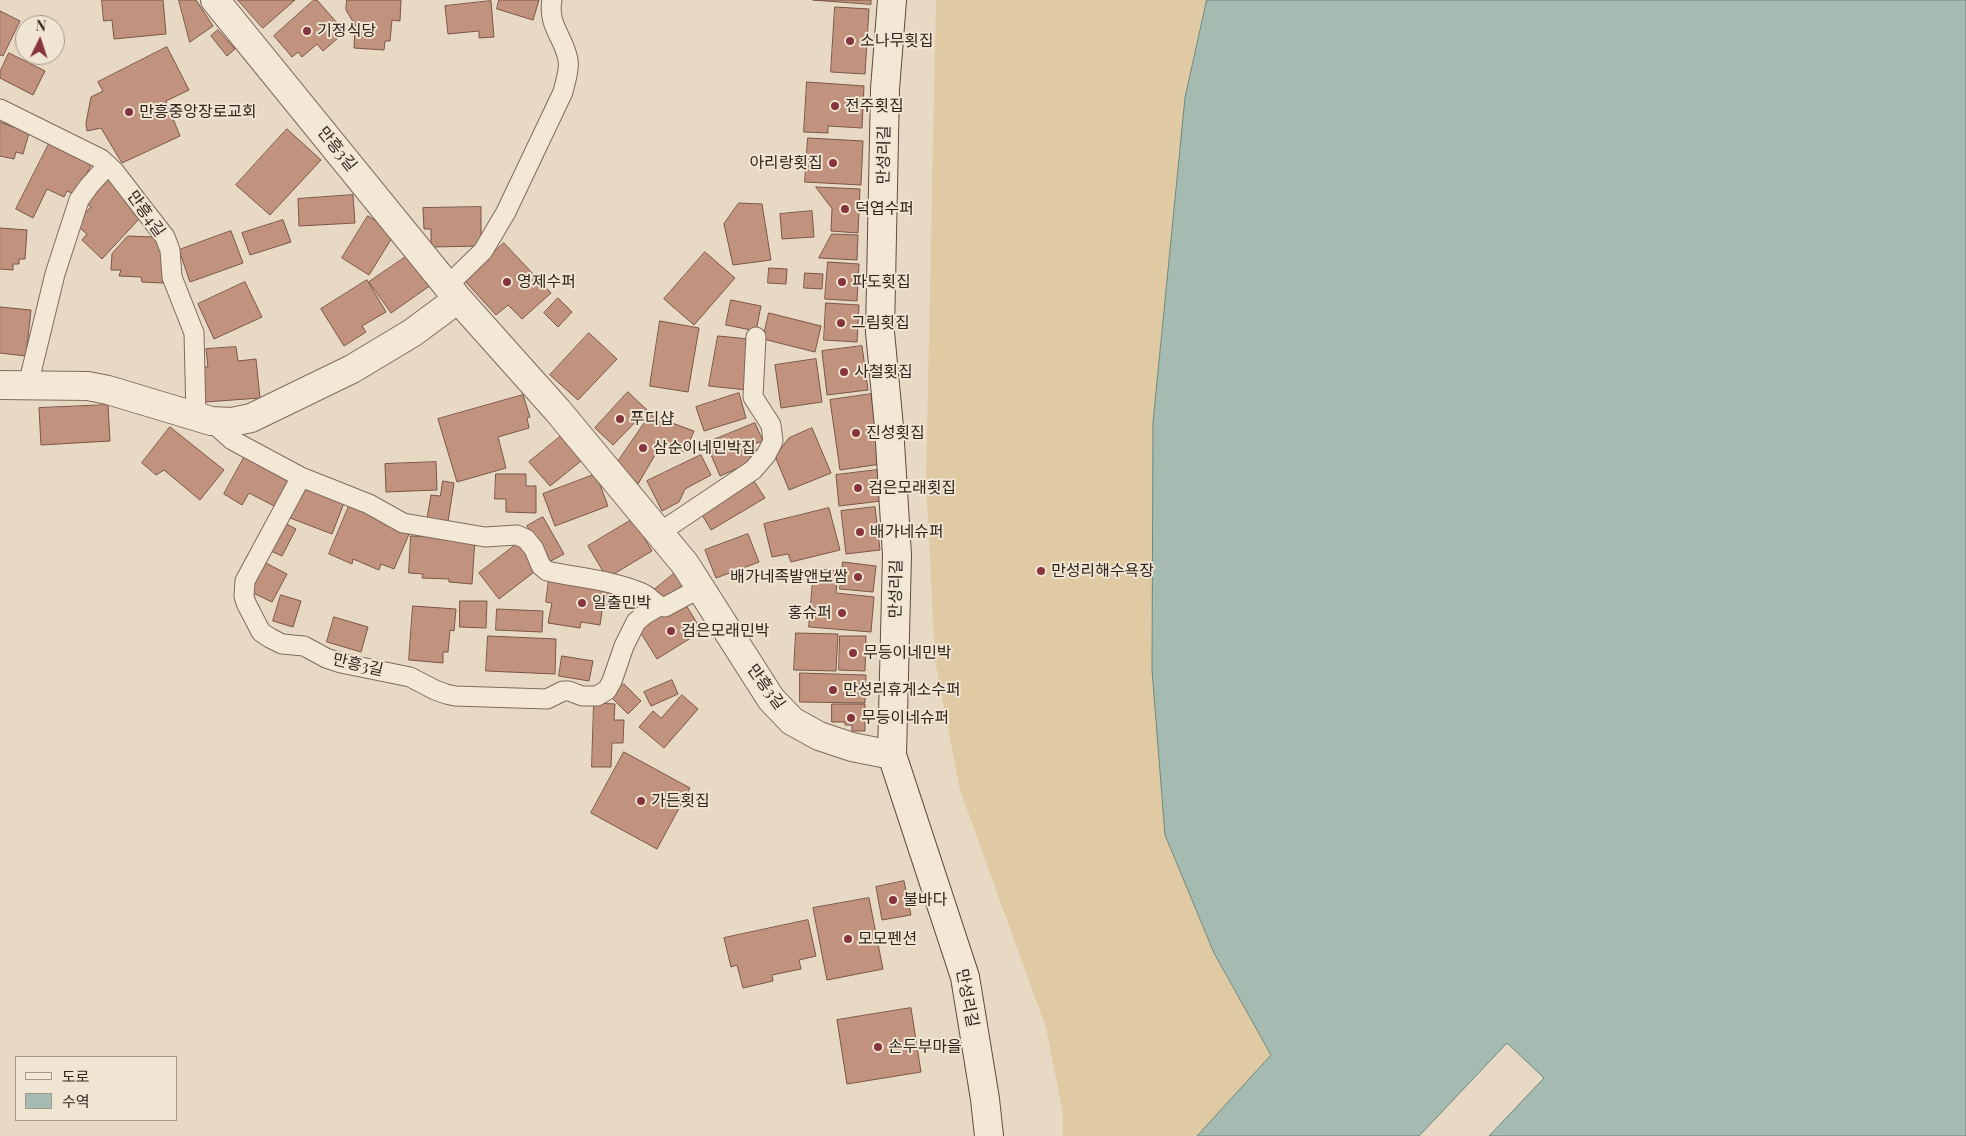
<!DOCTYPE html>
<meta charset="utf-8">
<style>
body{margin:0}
#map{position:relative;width:1966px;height:1136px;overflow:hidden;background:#e7d9c4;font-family:"Playfair Display","Noto Sans KR",serif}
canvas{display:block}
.legend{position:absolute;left:15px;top:1056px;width:162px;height:65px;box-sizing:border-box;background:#f0e4d2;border:1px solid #a4988a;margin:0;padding:6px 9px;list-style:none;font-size:15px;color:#31261f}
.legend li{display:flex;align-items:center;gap:10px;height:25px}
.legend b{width:25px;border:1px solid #a4988a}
.north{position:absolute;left:15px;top:15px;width:50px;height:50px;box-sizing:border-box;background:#f0e4d2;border:1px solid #a4988a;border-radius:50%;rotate:4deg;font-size:14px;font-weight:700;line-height:20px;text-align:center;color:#31261f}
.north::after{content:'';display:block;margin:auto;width:18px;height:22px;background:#86353e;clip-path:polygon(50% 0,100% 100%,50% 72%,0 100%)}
</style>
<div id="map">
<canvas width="1966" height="1136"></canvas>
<ul class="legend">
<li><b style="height:6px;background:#f3e7d6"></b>도로</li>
<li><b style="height:14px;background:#a5bbb2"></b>수역</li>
</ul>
<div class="north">N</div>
</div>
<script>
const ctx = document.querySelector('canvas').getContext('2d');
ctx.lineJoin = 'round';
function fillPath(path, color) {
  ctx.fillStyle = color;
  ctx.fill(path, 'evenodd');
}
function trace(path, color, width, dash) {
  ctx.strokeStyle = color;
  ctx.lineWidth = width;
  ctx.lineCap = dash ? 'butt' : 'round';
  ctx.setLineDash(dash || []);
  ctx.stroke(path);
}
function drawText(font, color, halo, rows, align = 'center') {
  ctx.font = font + ' "Playfair Display","Noto Sans KR",serif';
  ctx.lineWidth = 4;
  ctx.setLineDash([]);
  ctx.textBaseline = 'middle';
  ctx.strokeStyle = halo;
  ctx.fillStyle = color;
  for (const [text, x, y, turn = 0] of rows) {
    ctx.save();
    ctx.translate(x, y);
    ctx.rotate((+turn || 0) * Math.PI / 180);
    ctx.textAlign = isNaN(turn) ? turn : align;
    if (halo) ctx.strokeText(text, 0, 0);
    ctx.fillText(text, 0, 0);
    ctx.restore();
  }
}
fillPath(new Path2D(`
 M936,0H1207L1185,98L1153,422L1165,835L1214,953L1271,1055L1197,1136H1063V1113L1046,1028L960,790L935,661L926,481Z`), '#e0caa4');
const water = new Path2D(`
 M1207,0H1966V1136H1489L1544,1078L1507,1043L1419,1136H1197L1271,1055L1214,953L1165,835L1152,670L1153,422L1185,98Z`);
fillPath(water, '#a5bbb2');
trace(water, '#6d887e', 1);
const building = new Path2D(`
 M102,0H163L166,34L114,39L112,20L104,21Z
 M179,0H196L213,26L190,42Z
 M238,0H295L263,28Z
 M314,0H317L345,32L323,51L317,44L302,57L298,52L292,57L274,36Z
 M347,0H401L400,21L392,20L390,41H385L384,50L354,48L355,25L346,10Z
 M499,0H539L533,20L497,9Z
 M813,0H871V4Z
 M491,1L494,37L479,38V31L448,34L445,6Z
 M835,7L869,9L865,74L831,72Z
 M0,11L20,21L3,56L0,55Z
 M218,30L235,49L227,56L211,36Z
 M167,47L189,90L166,101L180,136L122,163L101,128L87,131L86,123L91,97L103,91L98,82Z
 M9,53L45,71L33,95L0,78V72Z
 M807,82L864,86L862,128L828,126V133L804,132Z
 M0,122L29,133L23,154L16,152L14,159L0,156Z
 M287,129L321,160L270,215L236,185Z
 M808,138L863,141L861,185L805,182Z
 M51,140L93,161L76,195L67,191L64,197L47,189L33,218L16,209Z
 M107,179L123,193L139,219L102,259L82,240L87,234L75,224L91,207L85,203Z
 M816,187L860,189L858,233L831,231L832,209Z
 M353,195L355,223L299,226L298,199Z
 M739,203L762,204L771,260L733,265L724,224Z
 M481,207V246L431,247V229H424L423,208Z
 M812,211L814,237L782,239L780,214Z
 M368,216L395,233L369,275L342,258Z
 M283,220L291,242L250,255L242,233Z
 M0,228L27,230L25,259H19V264H13V270L0,269Z
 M231,231L243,263L190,282L179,250Z
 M832,234L858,235L857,260L819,258Z
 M128,236L154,237L163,255V283L142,282L141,277L119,276L121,270H111L112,254Z
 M504,243L551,293L522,319L508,305L496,315L464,280Z
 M705,252L735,278L694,325L664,299Z
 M410,254L431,285L391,313L369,282Z
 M828,262L859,264L857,301L825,299Z
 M769,268L787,269L786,284L768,283Z
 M805,273L823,274L822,289L804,288Z
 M367,280L386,312L362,326L366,332L344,346L321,309Z
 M245,282L262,317L214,339L198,304Z
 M558,298L572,312L558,327L544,313Z
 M731,300L761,306L756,331L726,325Z
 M826,303L859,305L857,342L824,340Z
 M0,307L31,310L26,356L0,353Z
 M769,313L821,326L815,352L763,339Z
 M660,321L699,328L688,392L650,386Z
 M589,333L617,359L578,400L550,375Z
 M718,336L749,339L747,390L709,386Z
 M862,346L868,390L827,395L822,351Z
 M236,347L238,361L256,359L260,398L205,402L202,367H208L206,349Z
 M816,359L822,402L781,408L775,365Z
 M628,392L647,410L613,445L595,428Z
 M739,393L746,418L704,431L696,407Z
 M871,394L881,464L840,470L830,400Z
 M523,395L530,417L527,418L529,428L498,437L506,468L457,482L438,419Z
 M108,405L110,441L41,445L39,408Z
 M650,415L694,431L685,452L662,443L638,484L617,463Z
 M755,423L763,441L754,444L757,452L750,456L752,462L720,476L706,443Z
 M170,427L224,470L200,500L164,470L156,475L142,463Z
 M812,428L831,473L789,490L775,456L789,438Z
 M561,436L581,461L550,486L529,462Z
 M246,454L296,481L280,509L249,493L242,505L224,494Z
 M701,455L711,475L685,489L679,502L662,511L647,481Z
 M436,462L437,490L386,492L385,464Z
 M877,470L881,501L839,506L836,475Z
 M496,474H526V486H536V513L506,512V499H495Z
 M596,474L608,506L555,526L543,494Z
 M443,481L454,483L448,522L427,518L431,495L440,496Z
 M754,481L765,498L711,530L701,513Z
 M302,487L344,503L332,534L290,518Z
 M349,506L410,532L394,569L381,564L379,570L353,559L352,564L329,554Z
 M875,507L880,550L846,554L841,511Z
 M829,508L840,550L791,562L788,554L772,557L764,524Z
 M543,517L564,554L547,563L527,526Z
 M633,519L652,551L607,578L588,546Z
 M285,523L296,529L282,556L271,551Z
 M748,534L759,562L716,578L705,550Z
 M411,536L475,539L472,584L449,582V579L422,578L423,574L409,573Z
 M518,543L538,569L499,599L479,573Z
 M843,562L876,566L873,592L840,589Z
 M266,563L287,574L272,602L251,592Z
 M814,569L838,571L836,593L874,597L871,632L809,627Z
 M676,572L686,585L665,602L655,589Z
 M549,580L614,589L611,606L603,604L600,625L581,622L580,628L548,623L552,603L546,602Z
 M281,595L301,601L293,627L273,621Z
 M460,601H487L486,628L460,627Z
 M684,602L702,631L657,659L639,630Z
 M413,606L456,609L454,631L450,630L448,652H443V663L409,660Z
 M497,609L543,611L542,632L496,630Z
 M334,617L368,627L361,652L327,642Z
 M796,633L838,634L836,671L794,670Z
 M488,636L556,639L555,674L486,671Z
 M840,636H866L865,671L839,670Z
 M562,656L593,661L589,681L559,676Z
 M800,673L866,675L865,703L800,702Z
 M672,680L678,694L651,706L644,692Z
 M624,684L641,701L628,714L610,696Z
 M682,695L698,709L664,748L639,727L653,711L661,718Z
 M594,703L615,704L614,720H624L623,743H612L611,767H592Z
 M832,704H865V731H852V725H845V722H832Z
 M624,752L690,788L657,849L591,813Z
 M904,881L911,915L882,920L876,887Z
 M869,898L883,969L827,980L813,908Z
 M808,920L816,956L799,960L801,969L772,975L773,981L743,988L737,965L731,967L724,938Z
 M911,1008L921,1072L847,1084L837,1020Z`);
fillPath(building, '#c1937e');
trace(building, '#7b5546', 1);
const lane = new Path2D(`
 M0,109L101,159L114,171L165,237L170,250L172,277L194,333L196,416
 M448,285L483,251L506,212L563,92C565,82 570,70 568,60C565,39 547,25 552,0
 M28,385L55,274L79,200L89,186L108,165
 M211,421L232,440L301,477L369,504L403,523L485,537L517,535L526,539L534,549L541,566L547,571C578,578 612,580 642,593C651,597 655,606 665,607L700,588
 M301,477L245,581L244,596L246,603L261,632L270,638L282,644L304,646L326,658L341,663L410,677L435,690L446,694L455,696L547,699L563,691H569L582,696H597L607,690L612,681L624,646L636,622L644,615L659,606
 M659,533L753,470L766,455L773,441L771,425L753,397L756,337`);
const street = new Path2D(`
 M215,0L458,299
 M0,385L88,386L108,390L211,421L232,422L251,418L352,369L412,333L458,299L558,411L685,564L771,699L792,721L819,736L852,747L892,755`);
const secondary = new Path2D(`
 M892,0L885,89L880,332L889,427L897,555L892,755L965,977L985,1099L989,1136`);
trace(lane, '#7f6b5d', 21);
trace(street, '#7f6b5d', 30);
trace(secondary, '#614d40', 30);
trace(lane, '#f3e7d6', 19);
trace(street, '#f3e7d6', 28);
trace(secondary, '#f3e7d6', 28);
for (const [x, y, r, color] of [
 [307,31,5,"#86353e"],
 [850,41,5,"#86353e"],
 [835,106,5,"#86353e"],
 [129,112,5,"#86353e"],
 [833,163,5,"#86353e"],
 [845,209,5,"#86353e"],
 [507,282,5,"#86353e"],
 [842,282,5,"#86353e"],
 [841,323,5,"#86353e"],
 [844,372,5,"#86353e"],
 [620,419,5,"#86353e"],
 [856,433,5,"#86353e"],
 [643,448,5,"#86353e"],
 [858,488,5,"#86353e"],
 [860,532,5,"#86353e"],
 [1041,571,5,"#86353e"],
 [858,577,5,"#86353e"],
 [582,603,5,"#86353e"],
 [842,613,5,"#86353e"],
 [671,631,5,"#86353e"],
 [853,653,5,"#86353e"],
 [833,690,5,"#86353e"],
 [851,718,5,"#86353e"],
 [641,801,5,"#86353e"],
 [893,900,5,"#86353e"],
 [848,939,5,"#86353e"],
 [878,1047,5,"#86353e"]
]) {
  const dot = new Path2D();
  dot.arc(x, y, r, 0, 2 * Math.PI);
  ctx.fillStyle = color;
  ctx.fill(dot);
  trace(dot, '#f0e4d2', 2);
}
drawText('16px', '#31261f', '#f0e4d2', [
 ["기정식당",317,31],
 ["소나무횟집",860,41],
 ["전주횟집",845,106],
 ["만흥중앙장로교회",139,112],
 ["아리랑횟집",823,163,"right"],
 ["덕엽수퍼",855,209],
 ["영제수퍼",517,282],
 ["파도횟집",852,282],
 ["그림횟집",851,323],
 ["사철횟집",854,372],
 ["푸디샵",630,419],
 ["진성횟집",866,433],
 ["삼순이네민박집",653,448],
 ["검은모래횟집",868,488],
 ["배가네슈퍼",870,532],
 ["만성리해수욕장",1051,571],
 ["배가네족발앤보쌈",848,577,"right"],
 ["일출민박",592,603],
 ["홍슈퍼",832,613,"right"],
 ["검은모래민박",681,631],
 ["무등이네민박",863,653],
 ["만성리휴게소수퍼",843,690],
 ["무등이네슈퍼",861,718],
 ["가든횟집",651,801],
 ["불바다",903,900],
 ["모모펜션",858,939],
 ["손두부마을",888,1047]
], 'left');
drawText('16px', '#31261f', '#f0e4d2', [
 ["만흥3길",337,149,51],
 ["만성리길",884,155,-89],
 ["만흥4길",146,214,54],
 ["만성리길",896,589,-89],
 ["만흥3길",358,665,13],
 ["만흥3길",766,687,54],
 ["만성리길",967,998,79]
]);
</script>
